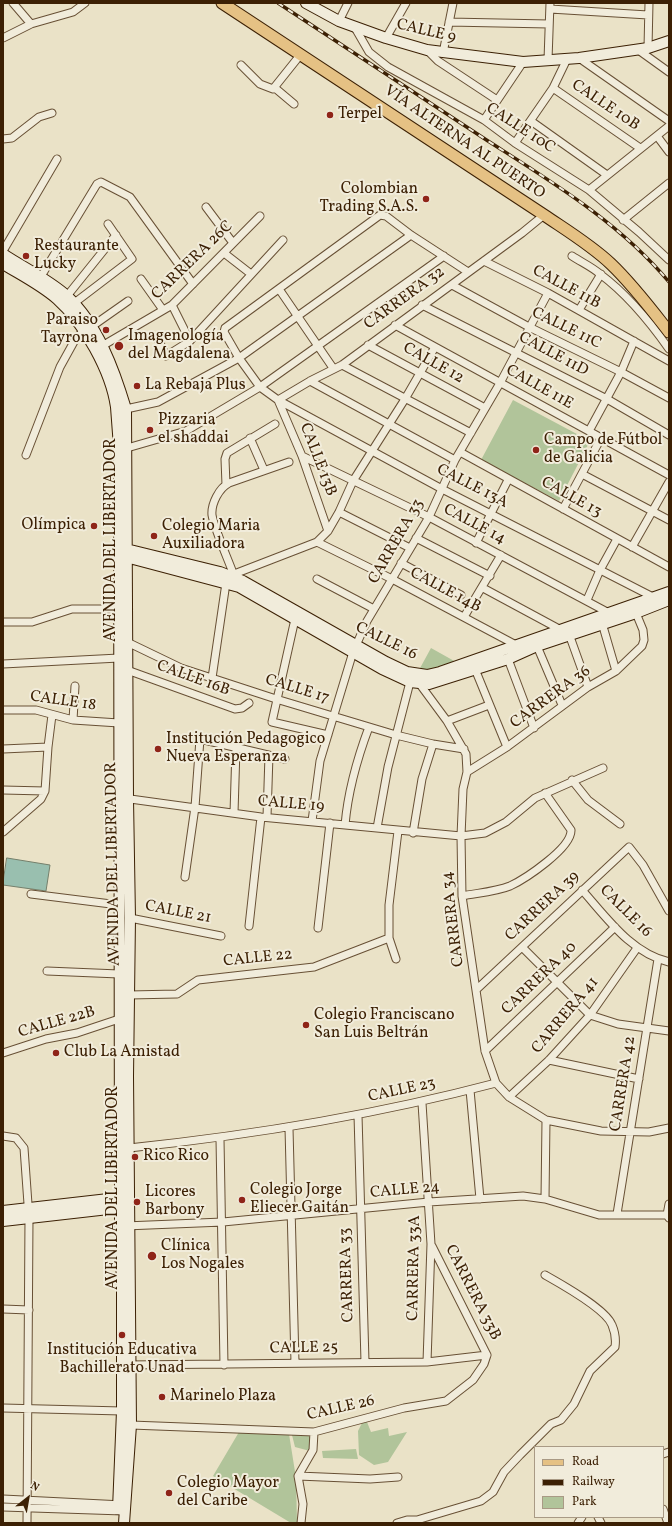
<!DOCTYPE html>
<meta charset="utf-8">
<style>
body{margin:0}
#map{position:relative;width:672px;height:1526px;overflow:hidden;background:#eae2c7;font-family:Vollkorn,serif}
canvas{display:block}
.frame{position:absolute;inset:0;border:4px solid #3c2004;pointer-events:none}
.legend{position:absolute;left:534px;top:1446px;width:130px;height:72px;box-sizing:border-box;background:#f1ecdb;border:1px solid #a99a85;margin:0;padding:5px 7px;list-style:none;font-size:12px;color:#3c2004}
.legend li{display:flex;align-items:center;gap:8px;height:20px}
.legend b{width:20px;border:1px solid #a99a85}
.north{position:absolute;left:8px;top:1478px;width:40px;height:40px;-webkit-text-stroke:3px #f1ecdb;paint-order:stroke;rotate:31deg;font-size:11px;font-weight:700;line-height:16px;text-align:center;color:#3c2004}
.north::after{content:'';display:block;margin:auto;width:14px;height:18px;background:#3c2004;clip-path:polygon(50% 0,100% 100%,50% 72%,0 100%)}
</style>
<div id="map">
<canvas width="672" height="1526"></canvas>
<div class="frame"></div>
<ul class="legend">
<li><b style="height:5px;background:#e5c184"></b>Road</li>
<li><b style="height:5px;background:#3c2004"></b>Railway</li>
<li><b style="height:11px;background:#b1c49a"></b>Park</li>
</ul>
<div class="north">N</div>
</div>
<script>
const ctx = document.querySelector('canvas').getContext('2d');
ctx.lineJoin = 'round';
function fillPath(path, color) {
  ctx.fillStyle = color;
  ctx.fill(path, 'evenodd');
}
function trace(path, color, width, dash) {
  ctx.strokeStyle = color;
  ctx.lineWidth = width;
  ctx.lineCap = dash ? 'butt' : 'round';
  ctx.setLineDash(dash || []);
  ctx.stroke(path);
}
function drawText(font, color, halo, rows, align = 'center') {
  ctx.font = font + ' Vollkorn,serif';
  ctx.lineWidth = 4;
  ctx.setLineDash([]);
  ctx.textBaseline = 'middle';
  ctx.strokeStyle = halo;
  ctx.fillStyle = color;
  for (const [text, x, y, turn = 0] of rows) {
    ctx.save();
    ctx.translate(x, y);
    ctx.rotate((+turn || 0) * Math.PI / 180);
    ctx.textAlign = isNaN(turn) ? turn : align;
    if (halo) ctx.strokeText(text, 0, 0);
    ctx.fillText(text, 0, 0);
    ctx.restore();
  }
}
fillPath(new Path2D(`
 M513,400L590,441L559,501L481,460Z
 M431,648L456,662L429,672L419,670Z
 M367,1422L371,1432L388,1428L389,1436L407,1432L388,1462L374,1465L359,1455L358,1431L362,1423Z
 M239,1432L289,1434L296,1478L297,1523H291L213,1476Z
 M311,1434L310,1451L295,1447L292,1435Z
 M356,1449L358,1459L323,1458L322,1451Z`), '#b1c49a');
const water = new Path2D(`
 M7,858L50,865L46,891L3,885Z`);
fillPath(water, '#99bfaf');
trace(water, '#747f6b', 1);
const street = new Path2D(`
 M13,3L31,24
 M550,9L648,15
 M339,21L348,3
 M449,22L549,24
 M354,26L369,52L388,67L484,120L515,143L589,190L639,232L669,260
 M3,38L31,24L73,12L85,3
 M386,38L406,3
 M648,48L649,3
 M637,49L669,72
 M427,50L438,61L497,100
 M443,53L453,3
 M579,58L669,121
 M548,60L550,3
 M241,65L260,84L273,89L301,54
 M275,88L294,104
 M553,88L640,148
 M484,120L523,62
 M531,121L607,175
 M657,136L669,152
 M3,139L12,138L39,117L52,113
 M515,143L553,88L567,59
 M589,190L669,126
 M206,207L233,243
 M623,220L669,183
 M3,251L57,159
 M224,253L251,274
 M572,256C581,262 592,267 600,274C627,294 650,322 669,349
 M484,261L548,293L669,361
 M468,272L411,235L386,216L380,215L225,328L224,332L239,358L260,387L278,400L442,489L653,597
 M40,278L97,184L101,182L130,197L193,284
 M141,279L163,310
 M452,285L529,327L621,372L669,398
 M279,289L333,368
 M67,296L116,235
 M73,304L132,259L108,224
 M172,305L190,341
 M422,305L607,399L669,435
 M579,310L601,274
 M395,325L669,475
 M91,327L128,301
 M158,339L166,356L190,341L283,240
 M368,345L485,408
 M102,346L172,305L260,216
 M342,365L471,433
 M310,381L455,460
 M278,400L310,381L342,365L522,233L544,215
 M278,400L302,456L328,531
 M126,409L158,402L239,358L411,235
 M589,431L621,372L634,341
 M250,438L264,470
 M127,448L186,431L260,387L444,256
 M460,452L669,567
 M26,455L60,367L76,338L84,331
 M302,456L429,517L609,613
 M582,474L669,520
 M226,485L225,459L227,453L275,424
 M563,509L601,438
 M339,512L410,548
 M416,538L490,576
 M317,542L392,579L516,645
 M476,543L508,480
 M632,547L669,482
 M401,563L461,595
 M233,573C228,559 214,528 212,515C211,504 219,488 229,483L289,462
 M317,579L374,609
 M483,588L561,630
 M587,600L600,570L617,539
 M464,617L501,555
 M295,619L272,722L328,735
 M3,622H32L72,609H119
 M602,623L616,671
 M569,634L588,687
 M127,642L181,668L276,699L396,735L433,744L464,749
 M537,646L562,705
 M508,659L534,728
 M3,664L119,658
 M475,669L507,747
 M127,670L235,709L242,708L249,703
 M212,678L226,583L229,576L317,542L328,531L339,512L353,481L405,399L435,347
 M419,683L447,721L466,754L467,772L463,789L461,836L462,896L485,1051L496,1083L509,1097L546,1120L601,1131L649,1132L669,1128
 M3,710H36L73,720L119,723
 M73,720L75,686
 M447,721L489,705
 M3,749L48,747
 M467,772L507,747L588,687L616,671L642,646L644,640L643,630L636,613
 M572,780L588,800L620,824
 M3,790L45,791
 M123,798L261,817L461,836L485,833L506,822L535,798L603,768
 M234,813L236,748
 M267,817L269,755
 M312,821L320,761L353,652L367,621L429,517L455,460L500,383L548,293
 M345,825C348,791 357,759 369,727
 M377,828L388,767L410,682
 M3,832L41,799L45,791L48,747L52,715
 M413,833L422,779L433,744
 M185,877L195,807L200,739L285,759
 M582,890C607,918 631,953 669,962
 M31,894L119,905
 M462,896C477,893 495,892 510,886C525,879 572,848 571,830L545,793
 M130,918L221,936
 M249,926L261,817
 M318,928L330,823
 M522,947L590,1015L618,1024L669,1031
 M396,959L389,938V905L398,831
 M47,971L119,974
 M477,989L629,847L643,865L669,911
 M129,995L177,994L198,980L314,967L389,938
 M485,1051L615,927
 M3,1053L46,1039L77,1033L119,1019
 M549,1060L639,1079
 M470,1090L480,1199
 M509,1097L549,1060L590,1015L637,948
 M422,1103L431,1244L427,1362
 M358,1115L365,1362
 M289,1128L295,1363
 M3,1136L16,1138L24,1148L29,1218L27,1523
 M220,1139L224,1365
 M129,1148C253,1135 375,1115 496,1083
 M545,1199L546,1120
 M669,1204L667,1215L669,1218
 M617,1214L658,959
 M125,1226L223,1222L429,1202L523,1196L545,1199L599,1215H667
 M432,1246L487,1355
 M3,1309L29,1310
 M126,1365L427,1362L487,1355
 M3,1408L122,1411
 M131,1425L314,1432L404,1408L446,1401L473,1380L484,1364L487,1355
 M663,1454L669,1452
 M298,1476L370,1479L398,1477
 M3,1499L123,1505
 M3,1507L123,1511
 M663,1509L668,1523
 M598,1517L601,1523
 M301,1523L303,1504L298,1476L313,1450L314,1432
 M397,1523L407,1520H417L481,1501L493,1492L504,1472L520,1455L551,1424L561,1420L574,1404L590,1371L615,1347C616,1340 615,1332 612,1325C606,1309 561,1284 545,1275
 M578,1523L582,1517`);
const secondary = new Path2D(`
 M306,3L339,21L386,38L427,50L523,62L579,58L648,48L669,41
 M3,254C24,268 48,279 67,296C98,325 114,369 126,409L128,799L130,918L128,1076L131,1425L124,1523
 M3,264C21,275 41,285 57,299C84,323 111,371 116,407C117,421 118,434 119,447L120,1225L122,1287V1411L118,1509
 M122,548L220,572L243,581L386,662L407,672L427,675L440,672L669,592
 M122,556L239,587L382,669L410,682L429,684L508,659L537,646L636,613L669,600
 M3,1211L126,1197
 M3,1221L126,1207`);
const primary = new Path2D(`
 M222,3L544,215C566,230 591,245 611,264C633,285 651,309 669,332`);
trace(street, '#685035', 9);
trace(secondary, '#3c2004', 12);
trace(primary, '#3c2004', 13);
trace(street, '#f1ecdb', 7);
trace(secondary, '#f1ecdb', 10);
trace(primary, '#e5c184', 11);
const rail = new Path2D(`
 M278,3C348,49 418,95 488,141C552,182 620,223 669,282`);
trace(rail, '#3c2004', 3.5);
trace(rail, '#f1ecdb', 2, [6]);
for (const [x, y, r, color] of [
 [330,115,4,"#8f2418"],
 [426,199,4,"#8f2418"],
 [26,256,4,"#8f2418"],
 [106,330,4,"#8f2418"],
 [119,346,5,"#8f2418"],
 [137,386,4,"#8f2418"],
 [150,430,4,"#8f2418"],
 [536,450,4,"#8f2418"],
 [94,526,4,"#8f2418"],
 [154,536,4,"#8f2418"],
 [158,749,4,"#8f2418"],
 [306,1025,4,"#8f2418"],
 [56,1053,4,"#8f2418"],
 [135,1157,4,"#8f2418"],
 [242,1200,4,"#8f2418"],
 [137,1202,4,"#8f2418"],
 [152,1256,5,"#8f2418"],
 [122,1335,4,"#8f2418"],
 [162,1397,4,"#8f2418"],
 [169,1493,4,"#8f2418"]
]) {
  const dot = new Path2D();
  dot.arc(x, y, r, 0, 2 * Math.PI);
  ctx.fillStyle = color;
  ctx.fill(dot);
  trace(dot, '#f1ecdb', 1.5);
}
drawText('16px', '#3c2004', '#f1ecdb', [
 ["CALLE 9",426,32,13],
 ["CALLE 10B",605,106,34],
 ["CALLE 10C",520,129,33],
 ["VÍA ALTERNA AL PUERTO",464,143,34],
 ["CARRERA 26C",193,261,-44],
 ["CALLE 11B",566,288,28],
 ["CARRERA 32",405,299,-36],
 ["CALLE 11C",566,329,26],
 ["CALLE 11D",553,355,28],
 ["CALLE 12",433,364,29],
 ["CALLE 11E",539,388,29],
 ["CALLE 13B",317,460,69],
 ["CALLE 13A",472,487,27],
 ["CALLE 13",571,498,29],
 ["CALLE 14",474,525,28],
 ["AVENIDA DEL LIBERTADOR",112,540,-90],
 ["CARRERA 33",397,542,-60],
 ["CALLE 14B",445,591,28],
 ["CALLE 16",386,642,26],
 ["CALLE 16B",193,679,20],
 ["CALLE 17",297,690,17],
 ["CARRERA 36",551,698,-36],
 ["CALLE 18",63,702,8],
 ["CALLE 19",291,805,5],
 ["AVENIDA DEL LIBERTADOR",114,864,-91],
 ["CARRERA 39",543,907,-43],
 ["CALLE 16",625,912,45],
 ["CALLE 21",178,913,11],
 ["CARRERA 34",454,919,-97],
 ["CALLE 22",258,959,-6],
 ["CARRERA 40",540,979,-44],
 ["CARRERA 41",566,1016,-50],
 ["CALLE 22B",57,1023,-16],
 ["CARRERA 42",624,1084,-81],
 ["CALLE 23",402,1091,-12],
 ["AVENIDA DEL LIBERTADOR",114,1188,-90],
 ["CALLE 24",405,1191,-5],
 ["CARRERA 33A",415,1268,-89],
 ["CARRERA 33",348,1275,-92],
 ["CARRERA 33B",472,1293,63],
 ["CALLE 25",304,1349,-1],
 ["CALLE 26",341,1409,-13]
]);
drawText('16px', '#3c2004', '#f1ecdb', [
 ["Terpel",338,115],
 ["Colombian",418,190,"right"],
 ["Trading S.A.S.",418,208,"right"],
 ["Restaurante",34,247],
 ["Lucky",34,265],
 ["Paraiso",98,321,"right"],
 ["Tayrona",98,339,"right"],
 ["Imagenología",128,337],
 ["del Magdalena",128,355],
 ["La Rebaja Plus",145,386],
 ["Pizzaria",158,421],
 ["el shaddai",158,439],
 ["Campo de Fútbol",544,441],
 ["de Galicia",544,459],
 ["Olímpica",86,526,"right"],
 ["Colegio Maria",162,527],
 ["Auxiliadora",162,545],
 ["Institución Pedagogico",166,740],
 ["Nueva Esperanza",166,758],
 ["Colegio Franciscano",314,1016],
 ["San Luis Beltrán",314,1034],
 ["Club La Amistad",64,1053],
 ["Rico Rico",143,1157],
 ["Colegio Jorge",250,1191],
 ["Eliecer Gaitán",250,1209],
 ["Licores",145,1193],
 ["Barbony",145,1211],
 ["Clínica",161,1247],
 ["Los Nogales",161,1265],
 ["Institución Educativa",122,1351,"center"],
 ["Bachillerato Unad",122,1369,"center"],
 ["Marinelo Plaza",170,1397],
 ["Colegio Mayor",177,1484],
 ["del Caribe",177,1502]
], 'left');
</script>
